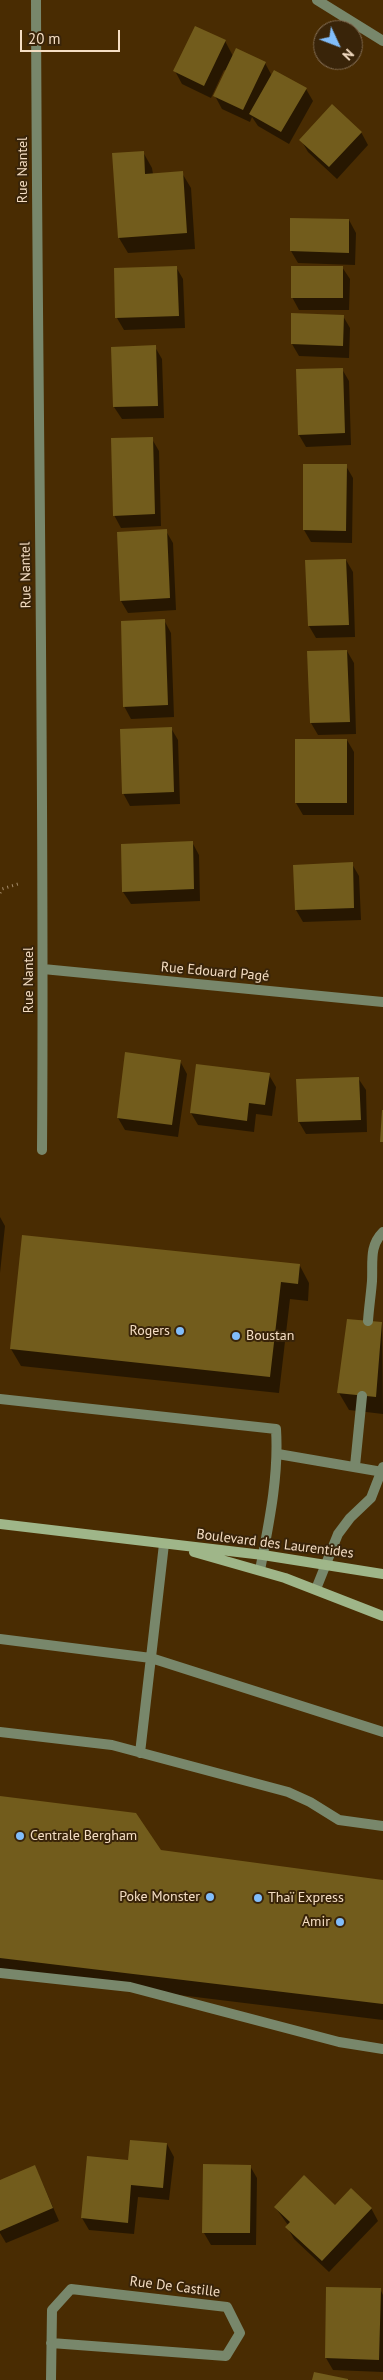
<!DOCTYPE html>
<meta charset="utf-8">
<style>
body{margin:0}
#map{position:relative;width:383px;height:2380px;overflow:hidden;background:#492c02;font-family:"PT Sans",sans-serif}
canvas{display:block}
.north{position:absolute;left:313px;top:20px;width:50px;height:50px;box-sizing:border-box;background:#392409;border:1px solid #846e54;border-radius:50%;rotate:133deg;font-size:14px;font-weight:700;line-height:20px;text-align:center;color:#f5dec4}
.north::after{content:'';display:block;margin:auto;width:18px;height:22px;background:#81bdfa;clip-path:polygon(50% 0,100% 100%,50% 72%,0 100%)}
.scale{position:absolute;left:20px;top:30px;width:100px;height:22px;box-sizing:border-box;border:2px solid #f5dec4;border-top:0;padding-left:6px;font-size:15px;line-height:18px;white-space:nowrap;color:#f5dec4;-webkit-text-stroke:4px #392409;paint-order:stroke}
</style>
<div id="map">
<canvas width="383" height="2380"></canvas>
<div class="north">N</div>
<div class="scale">20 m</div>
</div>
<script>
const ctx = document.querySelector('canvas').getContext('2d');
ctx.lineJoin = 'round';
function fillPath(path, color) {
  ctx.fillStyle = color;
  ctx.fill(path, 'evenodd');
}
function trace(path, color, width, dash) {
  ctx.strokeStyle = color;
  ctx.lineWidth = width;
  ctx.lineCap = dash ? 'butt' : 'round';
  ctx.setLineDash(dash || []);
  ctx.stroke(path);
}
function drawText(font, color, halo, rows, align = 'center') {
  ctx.font = font + ' "PT Sans",sans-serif';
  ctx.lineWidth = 4;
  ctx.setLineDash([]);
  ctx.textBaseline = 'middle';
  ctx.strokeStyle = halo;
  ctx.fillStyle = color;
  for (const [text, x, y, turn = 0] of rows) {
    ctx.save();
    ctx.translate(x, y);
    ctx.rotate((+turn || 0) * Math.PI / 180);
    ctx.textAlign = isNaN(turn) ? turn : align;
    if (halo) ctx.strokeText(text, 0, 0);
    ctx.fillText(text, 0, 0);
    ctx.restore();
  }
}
fillPath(new Path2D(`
 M225,41L233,56L265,63L272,76L306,89L313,101L289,144L258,126L252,117L250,122L222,109L215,96L226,71L224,70L211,98L182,84L175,71Z
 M361,132L368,145L337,179L308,152L301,140Z
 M143,152L152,168L153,174L182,173L191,188L195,249L128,253L119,238L113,154Z
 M349,220L356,233L355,265L298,263L291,251Z
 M176,267L183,279L185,328L124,330L117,318L115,269Z
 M342,267L350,279L349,310H299L292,297Z
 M292,315L343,316L350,328L349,358L299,356L292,344Z
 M155,347L162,359L164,418L122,419L114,407Z
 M342,369L349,381L351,445L306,447L299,435Z
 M152,439L159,451L161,526L121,528L114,515Z
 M304,466H346L353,478L352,543L311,542L304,530Z
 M166,531L173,543L176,610L128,613L121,601Z
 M346,560L353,572L355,637L316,638L309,626L307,562Z
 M164,620L171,633L174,717L131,719L124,706Z
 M347,651L354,663L356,734L318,735L311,723Z
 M171,728L178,740L180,804L130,806L123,793Z
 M347,740L354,752V815H303L296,803Z
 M192,842L199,855L200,901L131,904L123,892Z
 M352,864L359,876L361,920L303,922L296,910Z
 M180,1061L187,1074L178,1137L125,1130L118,1118Z
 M269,1075L276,1087L272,1116L256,1114L254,1132L198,1125L191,1113Z
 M358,1078L366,1090L367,1132L306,1134L299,1122L297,1080Z
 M0,1217L5,1226L0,1273Z
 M300,1266L309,1283L308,1301L290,1299L279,1393L21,1366L11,1349Z
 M382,1323L383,1414L349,1410L339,1393Z
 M0,1797L160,1851L383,1881V2020L0,1973Z
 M167,2144L174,2157L169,2200L138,2197L134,2234L89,2230L82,2218L129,2161Z
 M204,2165L250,2166L257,2178L256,2245H211L204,2233Z
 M35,2166L59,2221L6,2243L0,2233V2181Z
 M336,2206L371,2208L378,2221L329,2272L294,2239L287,2227L288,2225L275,2207Z
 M380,2289L383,2295V2372L333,2370L326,2358Z`), '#0007');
fillPath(new Path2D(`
 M195,26L226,40L204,86L173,71Z
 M236,48L266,62L243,110L213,96Z
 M274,70L307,88L281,132L249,114Z
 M332,104L362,132L329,167L299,140Z
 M144,151L145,174L183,171L187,233L118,238L112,153Z
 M290,218L349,219V253L290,251Z
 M177,266L179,316L115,318L114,268Z
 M291,266H343V298H291Z
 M291,313L344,315L343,346L291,344Z
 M156,345L158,406L113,407L111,347Z
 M343,368L345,433L298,435L296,369Z
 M153,437L155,514L113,516L111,438Z
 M303,464H347L346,531L303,530Z
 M167,529L170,598L120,601L117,532Z
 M346,559L349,625L308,626L305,560Z
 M165,619L168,705L123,707L121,621Z
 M347,650L350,722L310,723L307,651Z
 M172,727L174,792L122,794L120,729Z
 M295,739H347V803H295Z
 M193,841L194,889L122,892L121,844Z
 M353,862L354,908L295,910L293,865Z
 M125,1052L181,1060L172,1125L117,1118Z
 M196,1064L270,1073L265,1105L249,1103L247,1121L190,1113Z
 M359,1077L361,1120L298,1122L296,1079Z
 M382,1110H383V1142H380Z
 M22,1235L300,1264L298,1284L281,1282L270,1377L10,1349Z
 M347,1319L382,1322L376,1397L337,1393Z
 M0,1796L136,1813L161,1850L383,1880V2004L0,1958Z
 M130,2140L167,2143L163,2188L131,2185L128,2223L81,2218L87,2156L128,2160Z
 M203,2164L251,2165L250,2233H202Z
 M35,2165L53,2208L0,2231V2180Z
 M304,2175L335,2205L351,2188L372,2208L322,2261L285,2227L290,2222L274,2207Z
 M326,2287L381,2288L379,2360L325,2358Z
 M314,2372L348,2379V2380H312Z`), '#725c1c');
trace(new Path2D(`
 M0,893L2,889L21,883`), '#a48b69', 3, [1, 4]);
trace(new Path2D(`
 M368,1321C369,1307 371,1294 372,1281C373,1262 369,1246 383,1232
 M0,1399L276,1429C279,1476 269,1523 260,1570
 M278,1454L383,1472
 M355,1466L362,1396
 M316,1589L338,1534L350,1518L371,1498L383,1467
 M0,1639L151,1658L383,1732
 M0,1732L112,1745L288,1792L310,1802L339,1820L383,1826
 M140,1753L164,1544
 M0,1973L130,1987L339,2042L383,2049`), '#78876b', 10);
trace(new Path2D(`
 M36,0C37,383 45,767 42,1150
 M317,0L383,41
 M43,969L383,1002
 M51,2343L226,2356L240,2333L227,2307L71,2289L52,2310L51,2380`), '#78876b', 10);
trace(new Path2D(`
 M0,1524L263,1555L383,1574
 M194,1552L285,1578L383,1616`), '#9fb689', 10);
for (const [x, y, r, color] of [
 [180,1331,5,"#81bdfa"],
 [236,1336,5,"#81bdfa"],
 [20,1836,5,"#81bdfa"],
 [210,1897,5,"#81bdfa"],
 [258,1898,5,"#81bdfa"],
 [340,1922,5,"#81bdfa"]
]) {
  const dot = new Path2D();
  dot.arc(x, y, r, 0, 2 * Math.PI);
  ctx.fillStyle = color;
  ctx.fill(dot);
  trace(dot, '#392409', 2);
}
drawText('14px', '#f5dec4', '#392409', [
 ["Rue Nantel",23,170,-90],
 ["Rue Nantel",26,575,-91],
 ["Rue Edouard Pagé",215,972,5],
 ["Rue Nantel",29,980,-90],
 ["Boulevard des Laurentides",275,1544,7],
 ["Rue De Castille",175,2287,7]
]);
drawText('14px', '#f5dec4', '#392409', [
 ["Rogers",170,1331],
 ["Boustan",246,1336,"left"],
 ["Centrale Bergham",30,1836,"left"],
 ["Poke Monster",200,1897],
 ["Thaï Express",268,1898,"left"],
 ["Amir",330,1922]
], 'right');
</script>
